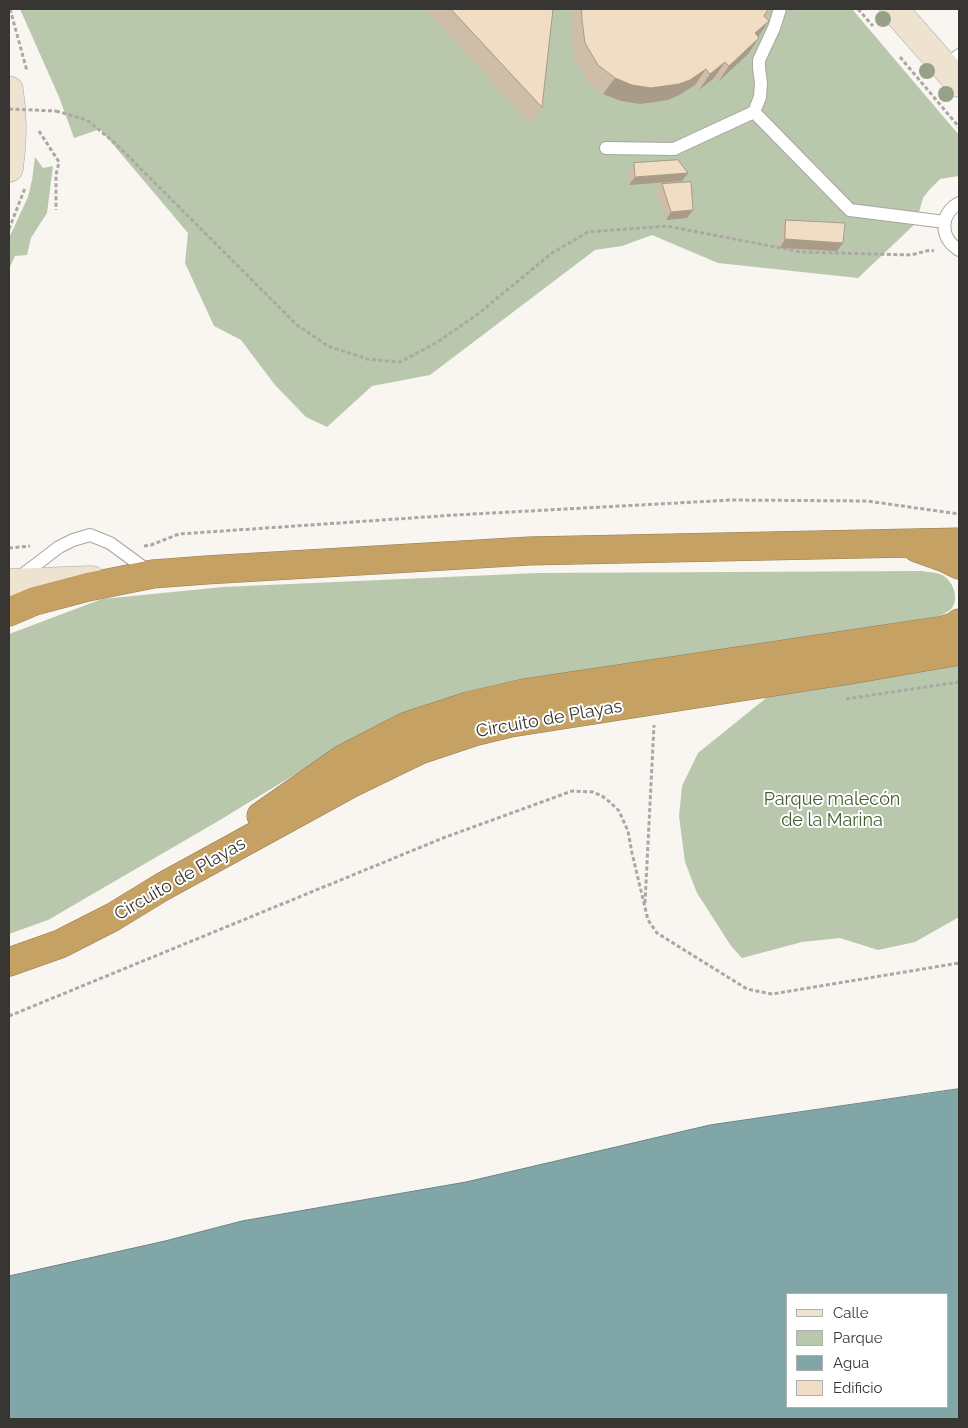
<!DOCTYPE html>
<meta charset="utf-8">
<style>
body{margin:0}
#map{position:relative;width:968px;height:1428px;overflow:hidden;background:#f9f5f0;font-family:Raleway,sans-serif}
canvas{display:block}
.frame{position:absolute;inset:0;border:10px solid #373633;pointer-events:none}
.legend{position:absolute;left:786px;top:1293px;width:162px;height:115px;box-sizing:border-box;background:#fff;border:1px solid #afafad;margin:0;padding:6px 9px;list-style:none;font-size:15px;color:#373633}
.legend li{display:flex;align-items:center;gap:10px;height:25px}
.legend b{width:25px;border:1px solid #afafad}
</style>
<div id="map">
<canvas width="968" height="1428"></canvas>
<div class="frame"></div>
<ul class="legend">
<li><b style="height:6px;background:#eee3d0"></b>Calle</li>
<li><b style="height:14px;background:#b9c8ad"></b>Parque</li>
<li><b style="height:14px;background:#81a6a8"></b>Agua</li>
<li><b style="height:14px;background:#f0ddc3"></b>Edificio</li>
</ul>
</div>
<script>
const ctx = document.querySelector('canvas').getContext('2d');
ctx.lineJoin = 'round';
function fillPath(path, color) {
  ctx.fillStyle = color;
  ctx.fill(path, 'evenodd');
}
function trace(path, color, width, dash) {
  ctx.strokeStyle = color;
  ctx.lineWidth = width;
  ctx.lineCap = dash ? 'butt' : 'round';
  ctx.setLineDash(dash || []);
  ctx.stroke(path);
}
function drawText(font, color, halo, rows, align = 'center') {
  ctx.font = font + ' Raleway,sans-serif';
  ctx.lineWidth = 4;
  ctx.setLineDash([]);
  ctx.textBaseline = 'middle';
  ctx.strokeStyle = halo;
  ctx.fillStyle = color;
  for (const [text, x, y, turn = 0] of rows) {
    ctx.save();
    ctx.translate(x, y);
    ctx.rotate((+turn || 0) * Math.PI / 180);
    ctx.textAlign = isNaN(turn) ? turn : align;
    if (halo) ctx.strokeText(text, 0, 0);
    ctx.fillText(text, 0, 0);
    ctx.restore();
  }
}
fillPath(new Path2D(`
 M20,9H852L959,135V176L940,179L930,189L923,198L916,223L858,278L718,263L652,235L622,246L595,250L430,375L372,386L327,427L306,417L275,385L241,340L214,326L185,263L188,233L100,129L74,138L59,97Z
 M35,157L43,168L53,166L47,213L31,238L27,255L15,256L9,269V238L28,197L32,180Z
 M921,571C927,572 936,572 942,575C952,580 959,596 953,606C951,611 945,613 940,616L699,654L330,753L220,820L48,920L9,934V634L102,599L223,587L537,573Z
 M959,661V917L915,942L878,950L840,938L802,942L742,958L731,946L697,893L685,862L679,816L682,786L698,753L776,690Z`), '#b9c8ad');
const water = new Path2D(`
 M959,1089V1419H9V1276L165,1241L242,1221L466,1182L710,1125ZM787,1294H947V1407H787Z`);
fillPath(water, '#81a6a8');
trace(water, '#6b8485', 1);
const lane = new Path2D(`
 M945,67L959,55
 M754,112L850,210L945,222
 M606,148L674,149L754,112L760,97L761,83L759,68V60L774,28L780,9
 M959,203C939,215 940,238 959,250
 M17,579L59,547L73,540L90,535L110,543L151,573`);
const secondary = new Path2D(`
 M894,9L959,83
 M9,90C13,115 13,142 9,168
 M9,583L92,580`);
const highway = new Path2D(`
 M917,548L945,558L959,565
 M9,612L35,601L88,587L153,574L206,570L529,551L959,542
 M261,816L343,759L407,726L468,706L524,693L944,630L956,626L959,623
 M9,962L60,944L113,917L162,887L350,784L420,750L474,732L511,723L850,670L959,651`);
trace(lane, '#a9a5a0', 14);
trace(secondary, '#a9a5a0', 29);
trace(highway, '#937c52', 29);
trace(new Path2D(`
 M10,9L27,71
 M858,9L873,26
 M900,57L959,127
 M56,111L87,120L115,143L297,325L328,346L367,359L400,362L436,343L478,314L552,253L588,232L667,226L801,252L911,255L930,250L934,251
 M39,131L59,162L56,175V210
 M9,229L25,188
 M144,546L151,545L179,534L455,515L732,500L867,501L959,514
 M9,548L30,546
 M846,699L959,682
 M645,903L654,725
 M9,1016L443,838L572,791L593,792L602,796L611,803L619,811L628,831L632,853L648,920L657,933L747,989L772,994L959,963`), '#aba8a4', 3, [4, 2.5]);
trace(lane, '#fff', 12);
trace(secondary, '#eee3d0', 28);
trace(highway, '#c5a163', 28);
trace(new Path2D(`
 M9,109L56,111`), '#aba8a4', 3, [4, 2.5]);
ctx.fillStyle = '#97a188';
for (const [x, y] of [
 [883,19],
 [927,71],
 [946,94]
]) {
  ctx.beginPath();
  ctx.arc(x, y, 8, 0, 2 * Math.PI);
  ctx.fill();
}
fillPath(new Path2D(`
 M425,9H553L542,107L530,123Z
 M574,9H768L764,16L758,36L748,54L718,82L714,78L699,90L695,85L679,95L668,100L640,104L621,101L603,94L587,81L574,59L571,36L572,15Z
 M634,163L682,181L629,185L628,171Z
 M662,184L693,210L687,218L666,220L656,192Z
 M786,220L843,243L837,251L780,248L781,228Z`), '#cebea8');
fillPath(new Path2D(`
 M769,21L758,37L755,33Z
 M759,38L748,54L718,82L729,66Z
 M725,62L714,78L699,90L710,74Z
 M706,69L695,85L679,95L668,100L640,104L621,101L603,94L615,78Z
 M688,173L682,181L629,185L635,177Z
 M693,210L687,218L666,220L671,212Z
 M785,239L843,243L837,251L780,248Z`), '#a89b88');
const building = new Path2D(`
 M451,9H553L542,107Z
 M582,9H768L764,16L769,21L755,33L759,38L729,66L725,62L710,74L706,69L690,80L679,84L651,88L632,85L615,78L598,65L585,43L582,20Z
 M678,160L688,173L635,177L634,163Z
 M691,182L693,210L671,212L662,184Z
 M786,220L845,223L843,243L785,239Z`);
fillPath(building, '#f0ddc3');
trace(building, '#a89b88', 1);
drawText('18px', '#373633', '#fff', [
 ["Circuito de Playas",549,719,-10],
 ["Circuito de Playas",180,879,-30]
]);
drawText('18px', '#465d33', '#fff', [
 ["Parque malecón",832,800],
 ["de la Marina",832,821]
]);
</script>
